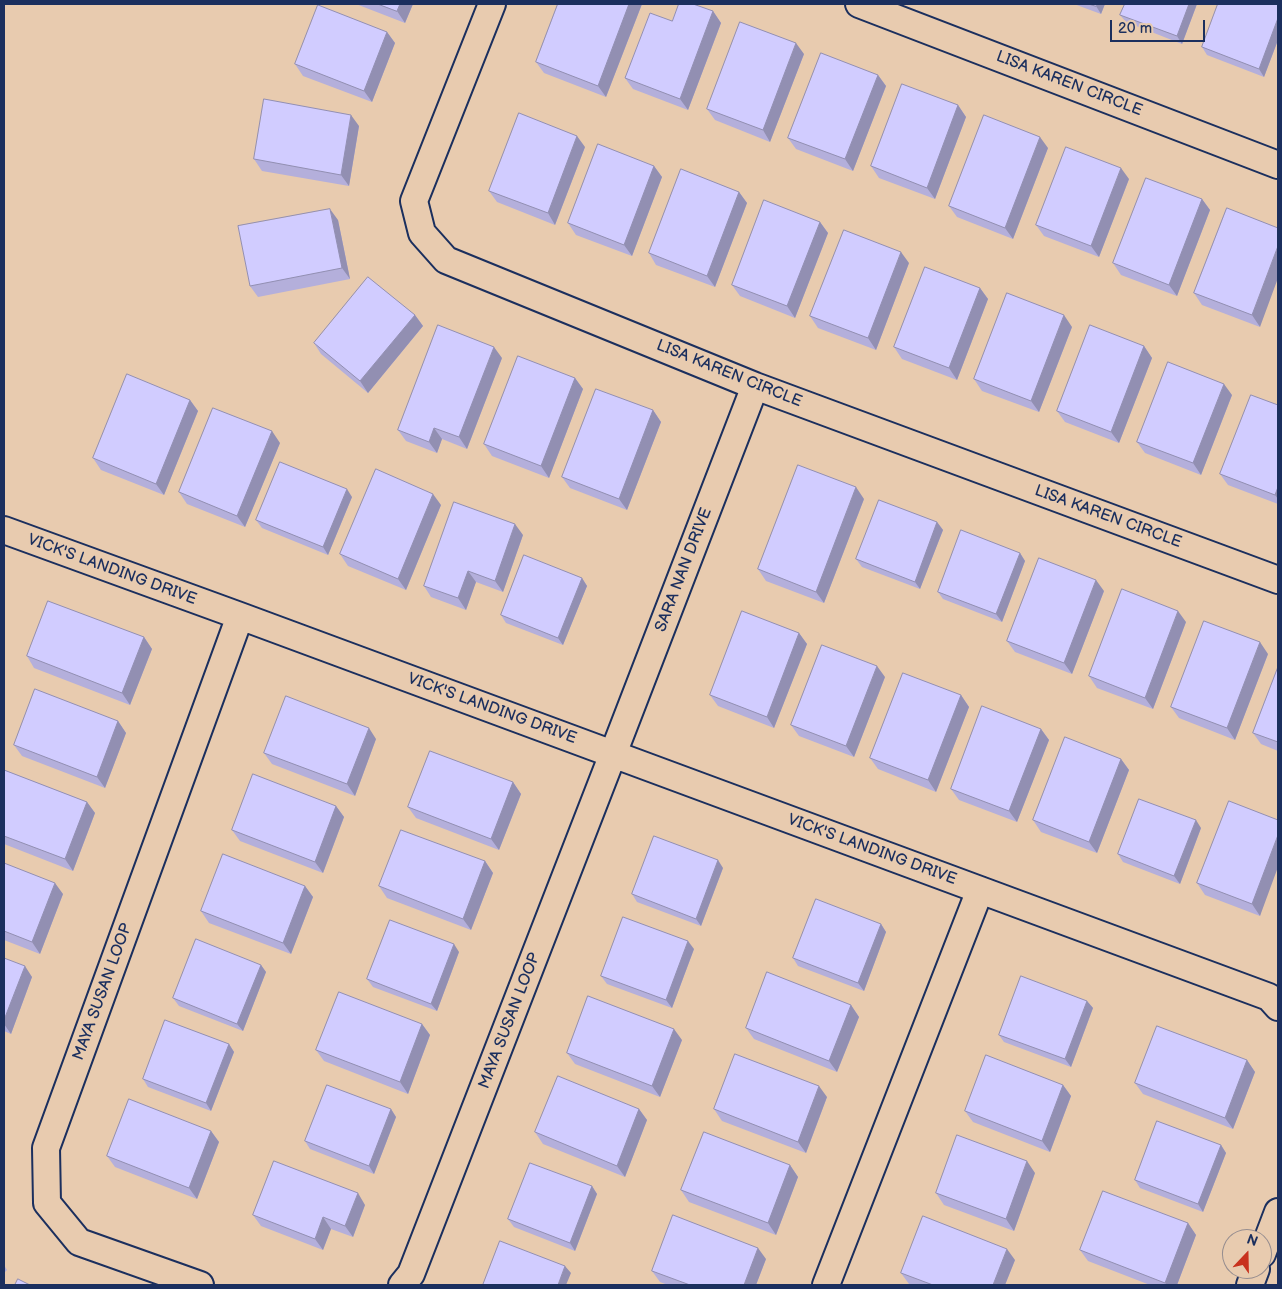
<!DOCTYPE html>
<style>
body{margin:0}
#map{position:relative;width:1282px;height:1289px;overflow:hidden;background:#e8cbaf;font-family:"Balsamiq Sans",sans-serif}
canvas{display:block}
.frame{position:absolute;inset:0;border:5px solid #1b2f5e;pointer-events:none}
.north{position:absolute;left:1222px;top:1229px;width:50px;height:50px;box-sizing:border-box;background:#e8cbaf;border:1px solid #968d8f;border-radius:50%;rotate:21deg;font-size:14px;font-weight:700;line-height:20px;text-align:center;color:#1b2f5e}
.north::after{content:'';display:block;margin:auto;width:18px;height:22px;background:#c8321e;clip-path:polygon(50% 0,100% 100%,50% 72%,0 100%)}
.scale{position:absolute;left:1110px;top:20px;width:95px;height:22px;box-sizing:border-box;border:2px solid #1b2f5e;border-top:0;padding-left:6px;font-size:15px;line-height:18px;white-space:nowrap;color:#1b2f5e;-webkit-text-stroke:4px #e8cbaf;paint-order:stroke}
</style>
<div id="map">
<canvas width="1282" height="1289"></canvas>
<div class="frame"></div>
<div class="north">N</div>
<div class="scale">20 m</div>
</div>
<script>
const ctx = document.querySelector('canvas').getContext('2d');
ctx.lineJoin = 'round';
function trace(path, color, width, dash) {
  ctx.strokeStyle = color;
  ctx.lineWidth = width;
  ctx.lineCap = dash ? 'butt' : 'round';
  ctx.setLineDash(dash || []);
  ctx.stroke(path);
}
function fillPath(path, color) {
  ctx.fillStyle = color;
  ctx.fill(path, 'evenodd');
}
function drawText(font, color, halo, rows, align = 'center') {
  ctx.font = font + ' "Balsamiq Sans",sans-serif';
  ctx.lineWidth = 4.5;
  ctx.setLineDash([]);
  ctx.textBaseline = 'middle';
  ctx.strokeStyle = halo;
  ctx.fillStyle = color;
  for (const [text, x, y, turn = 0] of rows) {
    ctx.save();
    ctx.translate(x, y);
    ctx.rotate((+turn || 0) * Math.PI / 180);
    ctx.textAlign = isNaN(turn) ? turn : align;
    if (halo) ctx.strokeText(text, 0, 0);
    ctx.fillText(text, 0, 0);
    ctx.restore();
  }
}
const street = new Path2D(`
 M492,4L414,201L422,233L446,260L755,386L1278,580
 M859,4L1278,165
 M4,530L240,616L1269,997L1278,1007
 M1262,1254L1278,1212
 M200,1285L79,1242L47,1203L46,1148L240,616
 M402,1285L411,1274L613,754L755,386
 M826,1285L980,890
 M1250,1285L1256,1269`);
trace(street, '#1b2f5e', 30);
trace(street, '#e8cbaf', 26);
fillPath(new Path2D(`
 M356,4H413L405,23Z
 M558,4H642L606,97L544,73L536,62Z
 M1074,4H1105L1101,14Z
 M1125,4H1197L1182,44L1126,22L1120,15Z
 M1278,4V40L1264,77L1207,55L1202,47Z
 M713,11L721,23L688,110L633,89L625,78L672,21Z
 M387,32L395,43L372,102L303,76L295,64Z
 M804,54L770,142L715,120L707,109Z
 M878,75L886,86L853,171L796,149L788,138Z
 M958,105L966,117L935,199L879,178L871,166Z
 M359,126L349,186L262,171L254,159Z
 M585,147L555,225L497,202L489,191Z
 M1048,148L1013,239L957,217L949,206Z
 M654,166L662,177L632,256L576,235L568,223Z
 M1129,179L1099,257L1044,236L1036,225Z
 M739,192L747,203L715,287L656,265L649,253Z
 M1202,199L1210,210L1177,296L1121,275L1113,263Z
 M1227,208L1260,327L1202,305L1194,293Z
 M338,220L350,279L258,297L250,286Z
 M820,222L828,233L795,318L740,296L732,285Z
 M909,263L876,350L818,328L810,316Z
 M980,288L988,299L957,380L902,359L894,347Z
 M415,315L423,326L368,393L321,354L314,343Z
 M1072,327L1039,412L982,391L974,379Z
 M1144,346L1152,358L1119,443L1065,422L1057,411Z
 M502,358L467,449L442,439L437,453L406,441L398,430Z
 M575,378L583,389L549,478L492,456L484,444Z
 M1232,395L1201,475L1145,453L1137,442Z
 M190,400L198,411L164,495L101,470L93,458Z
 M1278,405V504L1228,485L1220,474Z
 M653,410L661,422L627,510L570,488L562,477Z
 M280,443L245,527L187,504L179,492Z
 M352,497L328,555L262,528L256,520Z
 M864,499L824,603L766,581L758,569Z
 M441,505L406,590L348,566L340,554Z
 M937,522L943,530L920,589L862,567L856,559Z
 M523,535L503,592L476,582L466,610L431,597L424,586Z
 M1020,553L1025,561L1002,622L943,599L938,592Z
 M582,578L587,586L563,645L506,623L501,615Z
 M1104,591L1072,674L1015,652L1007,641Z
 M1186,622L1153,709L1097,688L1089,676Z
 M799,633L807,644L774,728L718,706L710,695Z
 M144,637L152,649L130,705L34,668L27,656Z
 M1268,654L1235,740L1179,718L1171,707Z
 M1278,667V751L1261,744L1253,733Z
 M885,677L854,757L799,736L791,725Z
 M961,695L969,707L936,792L878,769L870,758Z
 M118,721L126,733L105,788L22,756L14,745Z
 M1041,729L1049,740L1017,822L959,800L951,789Z
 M376,739L355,796L272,764L264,753Z
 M1121,759L1129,770L1097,853L1041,832L1033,820Z
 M4,770L87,802L95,813L73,871L4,844Z
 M513,782L521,794L499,850L416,818L408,807Z
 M336,806L344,817L323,873L240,841L232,830Z
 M1278,820L1260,916L1205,895L1197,883Z
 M1201,828L1180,884L1123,862L1118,854Z
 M485,861L493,873L471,930L387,898L379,886Z
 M4,863L63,894L40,954L4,940Z
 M723,868L701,926L637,902L632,894Z
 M305,886L313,897L291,954L209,923L201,911Z
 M881,924L886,932L864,991L798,966L793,958Z
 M694,949L672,1008L607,984L601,976Z
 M459,952L437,1011L373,987L367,979Z
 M4,958L32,977L11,1034L4,1031Z
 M261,965L266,972L243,1031L179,1006L173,998Z
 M1087,1001L1093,1008L1071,1067L1004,1042L999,1035Z
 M851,1005L859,1017L837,1072L754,1039L746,1028Z
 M422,1024L430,1035L408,1094L324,1061L316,1050Z
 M682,1040L660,1097L575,1064L567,1053Z
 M229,1044L234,1052L211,1111L148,1087L143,1079Z
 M1247,1060L1255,1072L1233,1129L1143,1094L1135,1083Z
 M1063,1085L1071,1096L1050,1152L973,1122L965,1111Z
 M827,1097L806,1153L722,1121L714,1109Z
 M391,1109L396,1117L374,1174L310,1149L305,1141Z
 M639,1109L647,1120L625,1177L543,1144L535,1132Z
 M211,1131L219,1142L197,1199L115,1167L107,1156Z
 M1221,1145L1226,1153L1203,1212L1140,1188L1135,1180Z
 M790,1165L798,1177L776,1235L689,1202L681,1190Z
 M1035,1173L1014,1231L944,1205L936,1193Z
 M592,1186L597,1194L575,1251L514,1227L508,1219Z
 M365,1205L353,1237L331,1229L323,1250L261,1226L253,1215Z
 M1188,1223L1196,1235L1177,1285H1150L1088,1261L1080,1250Z
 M766,1259L756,1285H668L660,1282L652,1271Z
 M1015,1260L1005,1285H912L909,1284L901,1273Z
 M4,1265L7,1270L4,1273Z`), '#b4afdb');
fillPath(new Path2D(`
 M400,4H413L405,23L397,11Z
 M629,4H642L606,97L598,86Z
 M1097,4H1105L1101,14L1096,6Z
 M1189,4H1197L1182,44L1177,36Z
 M713,11L721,23L688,110L680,99Z
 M1278,18V40L1264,77L1259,69Z
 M387,32L395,43L372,102L364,91Z
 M796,43L804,54L770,142L763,130Z
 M878,75L886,86L853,171L845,159Z
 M958,105L966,117L935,199L927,188Z
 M351,115L359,126L349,186L341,175Z
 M577,136L585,147L555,225L548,213Z
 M1040,137L1048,148L1013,239L1005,228Z
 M654,166L662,177L632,256L624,245Z
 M1121,168L1129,179L1099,257L1091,246Z
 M739,192L747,203L715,287L707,276Z
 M1202,199L1210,210L1177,296L1169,285Z
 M330,209L338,220L350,279L342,268Z
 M820,222L828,233L795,318L787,306Z
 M1278,246V278L1260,327L1252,315Z
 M901,252L909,263L876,350L868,338Z
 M980,288L988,299L957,380L949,368Z
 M415,315L423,326L368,393L360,381Z
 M1064,315L1072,327L1039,412L1031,401Z
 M1144,346L1152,358L1119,443L1111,432Z
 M494,347L502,358L467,449L459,437Z
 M575,378L583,389L549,478L541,466Z
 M1224,384L1232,395L1201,475L1193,463Z
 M190,400L198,411L164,495L156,484Z
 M653,410L661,422L627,510L619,499Z
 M434,428L442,439L437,453L429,442Z
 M272,431L280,443L245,527L237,516Z
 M856,487L864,499L824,603L816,592Z
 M1278,487V499L1275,495Z
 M347,489L352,497L328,555L323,547Z
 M433,494L441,505L406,590L398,579Z
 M937,522L943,530L920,589L915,582Z
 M515,524L523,535L503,592L495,581Z
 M1020,553L1025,561L1002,622L996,614Z
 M468,571L476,582L466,610L458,598Z
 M582,578L587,586L563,645L558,638Z
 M1096,580L1104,591L1072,674L1064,663Z
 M1178,611L1186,622L1153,709L1145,698Z
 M799,633L807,644L774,728L767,717Z
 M144,637L152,649L130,705L122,693Z
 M1260,642L1268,654L1235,740L1227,728Z
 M877,666L885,677L854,757L846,746Z
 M961,695L969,707L936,792L928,780Z
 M118,721L126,733L105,788L97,777Z
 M369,728L376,739L355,796L347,784Z
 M1041,729L1049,740L1017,822L1009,811Z
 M1121,759L1129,770L1097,853L1089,842Z
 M513,782L521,794L499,850L491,839Z
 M87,802L95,813L73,871L65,859Z
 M336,806L344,817L323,873L315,862Z
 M1196,820L1201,828L1180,884L1174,876Z
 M1278,835V867L1260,916L1252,904Z
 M718,860L723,868L701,926L696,919Z
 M485,861L493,873L471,930L463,919Z
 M55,883L63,894L40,954L32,942Z
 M305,886L313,897L291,954L283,943Z
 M881,924L886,932L864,991L858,983Z
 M688,941L694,949L672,1008L666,1000Z
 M454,944L459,952L437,1011L431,1004Z
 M261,965L266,972L243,1031L237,1024Z
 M25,966L32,977L11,1034L4,1024V1020Z
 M1087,1001L1093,1008L1071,1067L1065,1059Z
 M851,1005L859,1017L837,1072L829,1061Z
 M422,1024L430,1035L408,1094L400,1082Z
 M674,1029L682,1040L660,1097L652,1086Z
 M229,1044L234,1052L211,1111L206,1103Z
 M1247,1060L1255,1072L1233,1129L1225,1118Z
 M1063,1085L1071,1096L1050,1152L1042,1141Z
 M819,1086L827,1097L806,1153L798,1142Z
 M391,1109L396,1117L374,1174L369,1166Z
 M639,1109L647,1120L625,1177L617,1166Z
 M211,1131L219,1142L197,1199L189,1188Z
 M1221,1145L1226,1153L1203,1212L1198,1204Z
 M1027,1161L1035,1173L1014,1231L1006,1219Z
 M790,1165L798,1177L776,1235L768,1223Z
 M592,1186L597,1194L575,1251L570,1243Z
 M358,1193L365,1205L353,1237L345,1226Z
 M323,1217L331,1229L323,1250L315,1239Z
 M1188,1223L1196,1235L1177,1285H1167L1165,1283Z
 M758,1248L766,1259L756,1285H744Z
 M1007,1249L1015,1260L1005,1285H993Z
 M565,1266L571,1273L566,1285H558Z`), '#928fb2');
const building = new Path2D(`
 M378,4H400L397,11Z
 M558,4H629L598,86L536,62Z
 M679,4H693L713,11L680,99L625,78L650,13L672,21Z
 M1089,4H1097L1096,6Z
 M1125,4H1189L1177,36L1120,15Z
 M1218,4H1278V18L1259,69L1202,47Z
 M318,5L387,32L364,91L295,64Z
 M740,22L796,43L763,130L707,109Z
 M821,53L878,75L845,159L788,138Z
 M902,84L958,105L927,188L871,166Z
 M264,99L351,115L341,175L254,159Z
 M519,113L577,136L548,213L489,191Z
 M984,115L1040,137L1005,228L949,206Z
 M598,144L654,166L624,245L568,223Z
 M1066,147L1121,168L1091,246L1036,225Z
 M681,169L739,192L707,276L649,253Z
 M1146,178L1202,199L1169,285L1113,263Z
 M764,200L820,222L787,306L732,285Z
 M1227,208L1278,228V246L1252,315L1194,293Z
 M330,209L342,268L250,286L238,226Z
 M844,230L901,252L868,338L810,316Z
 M925,267L980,288L949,368L894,347Z
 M368,277L415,315L360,381L314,343Z
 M1007,293L1064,315L1031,401L974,379Z
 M438,325L494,347L459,437L434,428L429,442L398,430Z
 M1090,325L1144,346L1111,432L1057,411Z
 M518,356L575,378L541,466L484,444Z
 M1168,362L1224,384L1193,463L1137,442Z
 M127,374L190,400L156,484L93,458Z
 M596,389L653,410L619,499L562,477Z
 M1251,395L1278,405V487L1275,495L1220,474Z
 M213,408L272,431L237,516L179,492Z
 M280,462L347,489L323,547L256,520Z
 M798,465L856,487L816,592L758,569Z
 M376,469L433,494L398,579L340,554Z
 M879,500L937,522L915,582L856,559Z
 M454,502L515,524L495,581L468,571L458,598L424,586Z
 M961,530L1020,553L996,614L938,592Z
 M524,555L582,578L558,638L501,615Z
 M1039,558L1096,580L1064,663L1007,641Z
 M1122,589L1178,611L1145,698L1089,676Z
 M48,601L144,637L122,693L27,656Z
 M742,611L799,633L767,717L710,695Z
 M1204,621L1260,642L1227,728L1171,707Z
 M822,645L877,666L846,746L791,725Z
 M1278,667V742L1253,733Z
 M903,673L961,695L928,780L870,758Z
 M35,689L118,721L97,777L14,745Z
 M286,696L369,728L347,784L264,753Z
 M982,706L1041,729L1009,811L951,789Z
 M1065,737L1121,759L1089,842L1033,820Z
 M430,751L513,782L491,839L408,807Z
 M4,770L87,802L65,859L4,836Z
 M253,774L336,806L315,862L232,830Z
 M1139,799L1196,820L1174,876L1118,854Z
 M1229,801L1278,820V835L1252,904L1197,883Z
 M401,830L485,861L463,919L379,886Z
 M654,836L718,860L696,919L632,894Z
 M223,854L305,886L283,943L201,911Z
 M4,863L55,883L32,942L4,931Z
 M816,899L881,924L858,983L793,958Z
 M623,917L688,941L666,1000L601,976Z
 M390,920L454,944L431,1004L367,979Z
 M196,939L261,965L237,1024L173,998Z
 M4,958L25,966L4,1020Z
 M767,972L851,1005L829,1061L746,1028Z
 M1021,976L1087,1001L1065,1059L999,1035Z
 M339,992L422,1024L400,1082L316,1050Z
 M588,996L674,1029L652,1086L567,1053Z
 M165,1020L229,1044L206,1103L143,1079Z
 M1157,1026L1247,1060L1225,1118L1135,1083Z
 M735,1054L819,1086L798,1142L714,1109Z
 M986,1055L1063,1085L1042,1141L965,1111Z
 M558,1076L639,1109L617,1166L535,1132Z
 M327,1085L391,1109L369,1166L305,1141Z
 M129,1099L211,1131L189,1188L107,1156Z
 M1157,1121L1221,1145L1198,1204L1135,1180Z
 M704,1132L790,1165L768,1223L681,1190Z
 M957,1135L1027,1161L1006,1219L936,1193Z
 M274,1161L358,1193L345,1226L323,1217L315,1239L253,1215Z
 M530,1163L592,1186L570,1243L508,1219Z
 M1103,1191L1188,1223L1165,1283L1080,1250Z
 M673,1215L758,1248L744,1285H690L652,1271Z
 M923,1216L1007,1249L993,1285H933L901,1273Z
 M500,1241L565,1266L558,1285H483Z
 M18,1279L30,1285H15Z`);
fillPath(building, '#d1ccff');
trace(building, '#928fb2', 1);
drawText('16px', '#1b2f5e', '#e8cbaf', [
 ["LISA KAREN CIRCLE",1069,84,21],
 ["LISA KAREN CIRCLE",729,374,22],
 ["LISA KAREN CIRCLE",1108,517,20],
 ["VICK'S LANDING DRIVE",112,570,20],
 ["SARA NAN DRIVE",684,570,-69],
 ["VICK'S LANDING DRIVE",492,709,20],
 ["VICK'S LANDING DRIVE",872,850,20],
 ["MAYA SUSAN LOOP",103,992,-70],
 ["MAYA SUSAN LOOP",510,1021,-69]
]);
</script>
